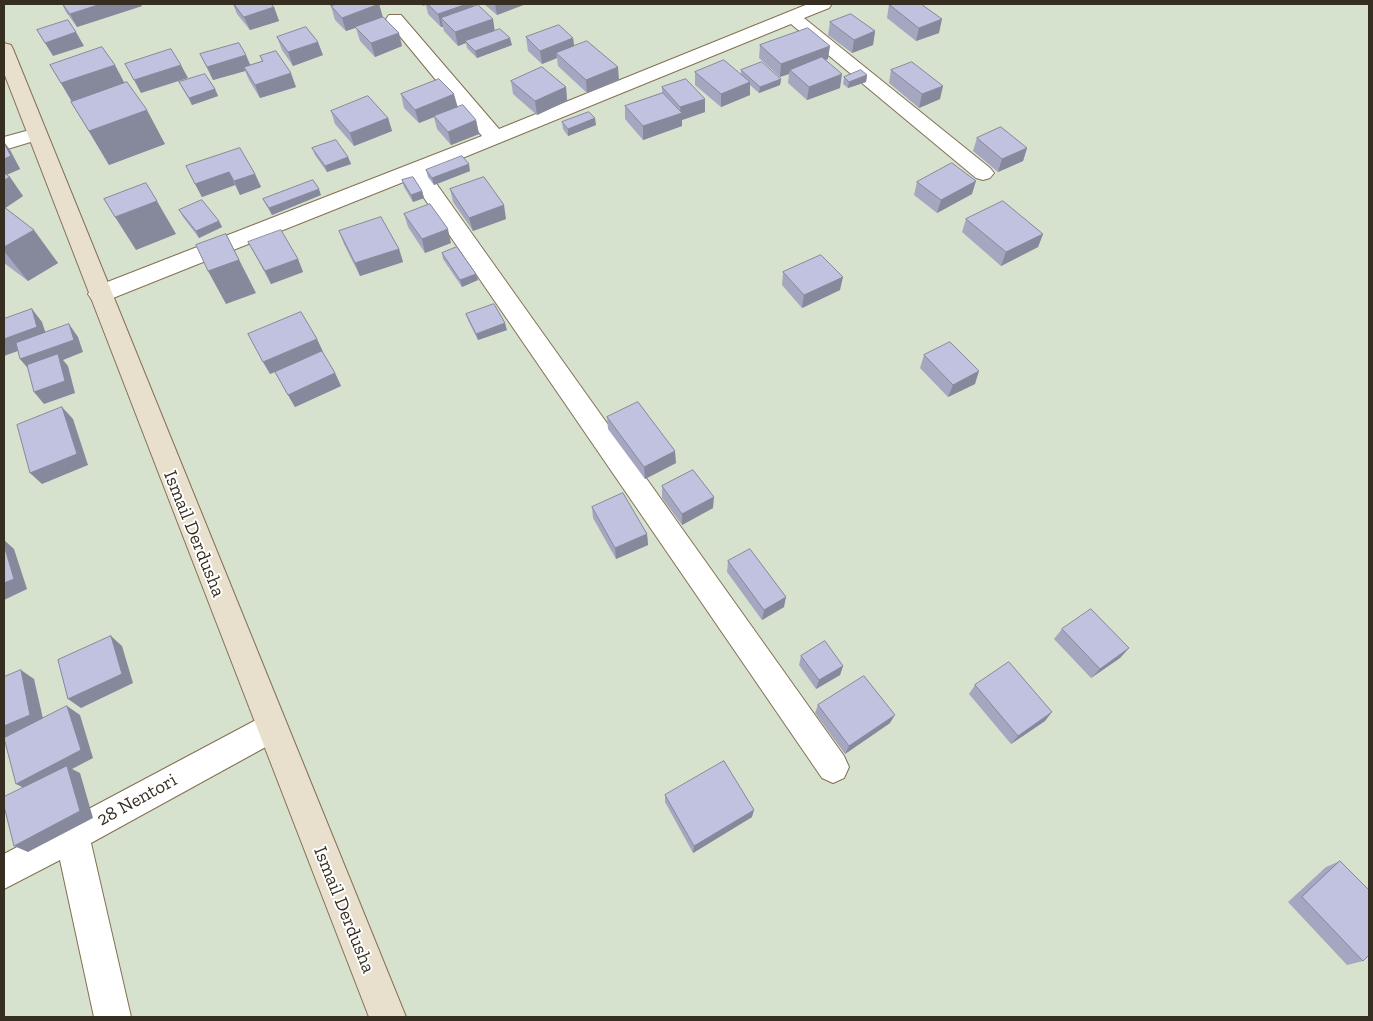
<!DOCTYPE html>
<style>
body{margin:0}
#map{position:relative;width:1373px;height:1021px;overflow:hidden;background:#fcf7f1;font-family:"Zilla Slab",serif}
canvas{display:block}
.frame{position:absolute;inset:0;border:5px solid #362e21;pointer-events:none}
</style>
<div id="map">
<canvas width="1373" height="1021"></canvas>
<div class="frame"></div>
</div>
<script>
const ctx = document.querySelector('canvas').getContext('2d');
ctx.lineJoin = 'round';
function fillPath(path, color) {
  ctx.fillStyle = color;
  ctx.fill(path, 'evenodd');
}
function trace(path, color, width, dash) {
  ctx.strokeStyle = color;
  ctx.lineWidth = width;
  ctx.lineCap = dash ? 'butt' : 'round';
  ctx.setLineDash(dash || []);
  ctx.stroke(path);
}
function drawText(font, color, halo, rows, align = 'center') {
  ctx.font = font + ' "Zilla Slab",serif';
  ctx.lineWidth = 4;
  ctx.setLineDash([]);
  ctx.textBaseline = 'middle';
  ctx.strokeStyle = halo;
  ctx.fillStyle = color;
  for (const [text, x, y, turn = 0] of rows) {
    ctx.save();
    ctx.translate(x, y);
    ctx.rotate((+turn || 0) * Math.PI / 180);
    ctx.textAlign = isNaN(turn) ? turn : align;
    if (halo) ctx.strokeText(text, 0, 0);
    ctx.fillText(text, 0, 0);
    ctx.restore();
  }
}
fillPath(new Path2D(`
 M4,4H1369V1017H4Z`), '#d6e1ce');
const street = new Path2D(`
 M808,4H832L829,8L804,18L990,168L994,173L990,178L983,180L976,178L791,24L428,172L844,756L849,767L844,778L833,783L822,778L411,179L108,300L100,302L92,300L88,294L92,288L482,136L389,23L386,19L389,15H401L499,129Z
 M37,128L44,130L47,134L44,138L4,150V137Z
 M271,712L282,716L287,727L282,738L91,843L131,1017H94L60,860L4,889V854Z`);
const secondary = new Path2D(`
 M4,43L11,45L13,49L406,1017H369L4,73Z`);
trace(street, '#847053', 2);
trace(secondary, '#847053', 2);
fillPath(street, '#fff');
fillPath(secondary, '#e8dfcc');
fillPath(new Path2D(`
 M62,4H140L142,6L77,27L66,12Z
 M233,4H271L274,7L279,21L250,30L237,14Z
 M379,4L383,18L402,46L375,57L360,41L356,28L346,31L335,20L331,6Z
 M421,4H473L474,6L495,31L512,45L477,58L467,48L466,43L458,46L444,31L443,27H441L428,14L426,5L423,6Z
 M484,4H526L497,15Z
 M889,4L939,33L916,41L887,18Z
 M830,22L875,31L873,45L852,53L828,35Z
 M277,37L323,55L293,66L282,50Z
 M526,37L573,38L574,46L619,80L587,93L558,66L557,58L542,64L528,51Z
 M760,45L828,59L825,60L840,88L807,100L788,83L789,74L780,77L759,58Z
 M200,54L250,65L262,61L260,56L296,87L260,98L249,80L245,71L213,80Z
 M50,65L124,83L165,144L109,165L71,102H72Z
 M741,70L781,79L780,85L759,93L750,85V95L721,107L695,85V72L741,74Z
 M891,70L940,99L919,108L889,83Z
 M867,75L866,82L848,88L843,84L844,77Z
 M511,81L566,87L567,101L537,115L513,94Z
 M179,82L215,89L218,96L192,105Z
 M662,87L705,112L682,120V126L643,140L625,119V106L662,93Z
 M401,94L457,107L476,120L479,134L451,145L437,129L434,117L419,123L404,108Z
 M331,111L388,118L392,131L354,146L335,124Z
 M562,122L596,125L568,136L563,129Z
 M977,138L1027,148L1023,161L998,172L973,151Z
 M4,142L10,150L20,169L6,175L23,196L5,208L58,263L28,281L4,263Z
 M312,148L348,157L351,164L327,172L315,155Z
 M186,166L255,174L261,187L240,195L235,185L202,197Z
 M426,170L470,171L434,185L428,177Z
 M402,180L422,191L424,198L413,202L404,187Z
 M917,182L972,194L937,213L914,195Z
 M450,189L506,219L473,231L453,202Z
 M321,195L272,215L266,205L263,199Z
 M179,210L219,221L222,227L199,238L183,217Z
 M404,214L451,243L425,253L408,227Z
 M966,219L1043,234L1038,247L1001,266L962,232Z
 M339,231L399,249L403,262L360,276L344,244Z
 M248,242L298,259L303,272L271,284Z
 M442,253L476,274L478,280L462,287L443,259Z
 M783,272L840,290L802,308L782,285Z
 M466,314L507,330L478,340L468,320Z
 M317,339L323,352H322L335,373L341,386L295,407L275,372L282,369L270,374Z
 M924,355L975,384L948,397L920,368Z
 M607,417L676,463L645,479L608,429Z
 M662,486L713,508L682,525L662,498Z
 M592,507L647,534L648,545L616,559L593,518Z
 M728,561L784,607L762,620L727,572Z
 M1062,629L1129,648L1120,658L1091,678L1054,639Z
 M801,656L843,666L840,675L816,689L799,665Z
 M975,685L1045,721L1011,744L969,694Z
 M818,705L890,723L845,754L815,713Z
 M665,795L752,817L693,853L665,802Z
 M1340,861L1363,961L1347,965L1288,902L1326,867Z`), '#a5a7c0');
fillPath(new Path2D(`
 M101,4H140L142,6L77,27L70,14Z
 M379,4L383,18L346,31L342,18Z
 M467,4H473L475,15L441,18L443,27H441L438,14Z
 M495,4H526L497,15Z
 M274,7L279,21L250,30L244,17Z
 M493,19L495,32L465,41L466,43L458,46L455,32Z
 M942,19L939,33L916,41L919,28Z
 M875,31L873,45L852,53L854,40Z
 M76,32L84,46L53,56L45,43Z
 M399,33L402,46L375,57L371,43Z
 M510,38L512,45L477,58L475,51Z
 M573,38L575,52L556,53L557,58L542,64L540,51Z
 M318,42L323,55L293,66L288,52Z
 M830,46L828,59L793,72L790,70L789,74L780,77L781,64Z
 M246,55L252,69L244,67L245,71L213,80L207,67Z
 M115,65L133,99L81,117L61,83Z
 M181,65L188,78L141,93L134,80Z
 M618,67L619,80L587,93L586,80Z
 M291,73L296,87L260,98L255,85Z
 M842,74L840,88L807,100L809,87Z
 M867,75L866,82L848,88L849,82Z
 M781,79L780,85L759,93L760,87Z
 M750,82V95L721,107V94Z
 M943,86L940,99L919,108L922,94Z
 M566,87L567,101L537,115L535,101Z
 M215,89L218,96L192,105L189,98Z
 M454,94L458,108L434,116V117L419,123L415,110Z
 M705,99V112L682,120V126L643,140V126L681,113L680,107Z
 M147,110L165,144L109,165L89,131Z
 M388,118L392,131L354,146L350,133Z
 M595,118L596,125L568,136V129Z
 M476,120L479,134L451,145L448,132Z
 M4,142L10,150L20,169L4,176Z
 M1027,148L1023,161L998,172L1002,159Z
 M348,157L351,164L327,172L325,166Z
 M469,164L470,171L434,185L432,178Z
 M229,172L235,185L202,197L195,184Z
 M255,174L261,187L240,195L234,181Z
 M10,177L23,196L4,209V180Z
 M976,181L972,194L937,213L941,200Z
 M319,189L321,195L272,215L269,208Z
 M422,191L424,198L413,202L411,195Z
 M157,201L176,234L136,250L115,217Z
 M504,205L506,219L473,231L469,218Z
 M219,221L222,227L199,238L196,231Z
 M448,229L451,243L425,253L422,239Z
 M34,230L58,263L28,281L4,251V247Z
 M226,234L256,293L226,304L208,271Z
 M1043,234L1038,247L1001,266L1006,252Z
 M399,249L403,262L360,276L355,263Z
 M298,259L303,272L271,284L265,271Z
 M476,274L478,280L462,287L460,280Z
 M843,277L840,290L802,308L804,295Z
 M32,309L42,322L48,340L4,356V339Z
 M505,323L507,330L478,340L476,334Z
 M69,324L78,337L83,352L63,360L68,366L75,393L44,404L34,392L31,372L20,359Z
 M317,339L323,352L270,374L263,362Z
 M979,371L975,384L948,397L953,385Z
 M335,373L341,386L295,407L288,395Z
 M62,407L73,419L88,465L42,484L30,473Z
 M675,451L676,463L645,479L644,467Z
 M714,497L713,508L682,525V514Z
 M647,534L648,545L616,559L615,548Z
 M4,540L14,549L27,589L4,600Z
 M786,597L784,607L762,620L764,610Z
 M111,636L122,646L133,683L81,708L68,699Z
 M1129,648L1120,658L1091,678L1100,669Z
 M843,666L840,675L816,689L819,680Z
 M21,670L34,679L44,723L4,741V726Z
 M67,706L80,715L93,758L72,769L80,773L93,818L28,852L14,846L30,791L16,784Z
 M1052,712L1045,721L1011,744L1018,736Z
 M895,715L890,723L845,754L849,746Z
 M754,810L752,817L693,853L694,846Z`), '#86889c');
const building = new Path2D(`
 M63,4H101L70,14Z
 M234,4H271L274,7L244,17Z
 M338,4H379L342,18L331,6Z
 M428,4H467L438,14Z
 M889,4H921L942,19L919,28Z
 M478,5L493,19L455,32L441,18Z
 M851,14L875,31L854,40L830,22Z
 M383,17L399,33L371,43L355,27Z
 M68,20L76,32L45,43L37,30Z
 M559,25L573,38L540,51L526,37Z
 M306,27L318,42L288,52L277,37Z
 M808,28L830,46L781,64L760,45Z
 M500,29L510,38L475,51L465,41Z
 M587,41L618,67L586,80L556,53Z
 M239,43L246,55L207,67L200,54Z
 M102,47L115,65L61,83L50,65Z
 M171,49L181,65L134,80L125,64Z
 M276,51L291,73L255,85L244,67L263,61L260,56Z
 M822,57L842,74L809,87L790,70Z
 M724,60L750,82L721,94L695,72Z
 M762,62L781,79L760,87L741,70Z
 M912,62L943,86L922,94L891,70Z
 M542,67L566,87L535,101L511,81Z
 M861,70L867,75L849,82L844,77Z
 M205,74L215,89L189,98L179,82Z
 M439,79L454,94L415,110L401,94Z
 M686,79L705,99L680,107L662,87Z
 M127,82L147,110L89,131L71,102Z
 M663,93L682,113L643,126L625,106Z
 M368,96L388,118L350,133L331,111Z
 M463,105L476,120L448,132L434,116Z
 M589,112L595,118L568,129L562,122Z
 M1001,127L1027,148L1002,159L977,138Z
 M336,140L348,157L325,166L312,148Z
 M4,143L11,156L4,159Z
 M240,148L255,174L234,181L229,172L195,184L186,166Z
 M462,156L469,164L432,178L426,170Z
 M952,163L976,181L941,200L917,182Z
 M4,173L10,177L4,180Z
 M413,177L422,191L411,195L402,180Z
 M484,177L504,205L469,218L450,189Z
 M313,180L319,189L269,208L263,199Z
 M146,183L157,201L115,217L104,199Z
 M202,200L219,221L196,231L179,210Z
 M1003,201L1043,234L1006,252L966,219Z
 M430,204L448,229L422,239L404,214Z
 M4,207L34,230L4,247Z
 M381,217L399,249L355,263L339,231Z
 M281,230L298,259L265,271L248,242Z
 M226,234L239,260L208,271L196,245Z
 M457,247L476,274L460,280L442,253Z
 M821,255L843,277L804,295L783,272Z
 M494,304L505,323L476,334L466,314Z
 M32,309L37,327L4,339V319Z
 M301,312L317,339L263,362L248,334Z
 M69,324L74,340L20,359L16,343Z
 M950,342L979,371L953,385L924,355Z
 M322,351L335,373L288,395L275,372Z
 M58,354L65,381L34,392L27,365Z
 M638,402L675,451L644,467L607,417Z
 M62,407L77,454L30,473L17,425Z
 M693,470L714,497L682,514L662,486Z
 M623,493L647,534L615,548L592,507Z
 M4,545L14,579L4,583Z
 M750,549L786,597L764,610L728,561Z
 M1091,609L1129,648L1100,669L1062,629Z
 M111,636L122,674L68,699L58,660Z
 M825,641L843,666L819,680L801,656Z
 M1009,662L1052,712L1018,736L975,685Z
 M21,670L30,715L4,726V677Z
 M864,676L895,715L849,746L818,705Z
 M67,706L81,750L16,784L4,738Z
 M724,761L754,810L694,846L665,795Z
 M67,766L80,811L14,846L4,806V797Z
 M1340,861L1369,890V955L1363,961L1302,897Z`);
fillPath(building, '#c0c2df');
trace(building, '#86889c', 1);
drawText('19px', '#362e21', '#fff', [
 ["Ismail Derdusha",194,534,68],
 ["28 Nentori",137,800,-29],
 ["Ismail Derdusha",344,910,68]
]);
</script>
